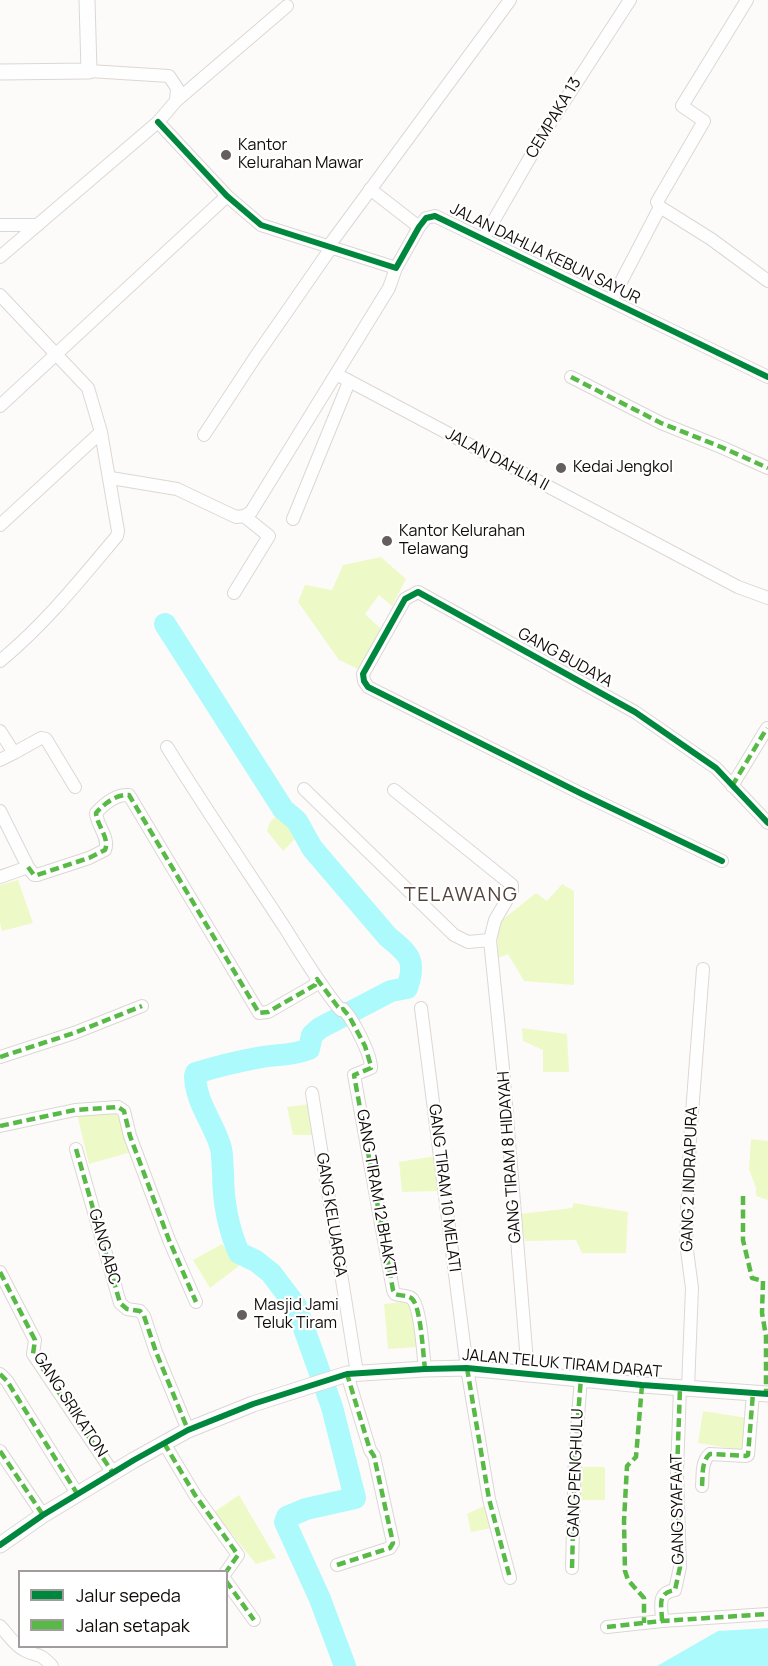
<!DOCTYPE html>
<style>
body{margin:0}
#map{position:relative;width:768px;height:1666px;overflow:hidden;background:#fdfbf9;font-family:Manrope,sans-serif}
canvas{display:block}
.legend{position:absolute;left:18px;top:1570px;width:210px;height:78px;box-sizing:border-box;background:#fff;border:2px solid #a09d9c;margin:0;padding:8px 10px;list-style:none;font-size:18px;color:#110b08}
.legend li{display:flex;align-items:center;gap:12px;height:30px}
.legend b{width:30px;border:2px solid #a09d9c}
</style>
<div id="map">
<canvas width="768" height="1666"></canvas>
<ul class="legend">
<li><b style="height:8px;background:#00873e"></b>Jalur sepeda</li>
<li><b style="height:8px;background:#58b947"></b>Jalan setapak</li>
</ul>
</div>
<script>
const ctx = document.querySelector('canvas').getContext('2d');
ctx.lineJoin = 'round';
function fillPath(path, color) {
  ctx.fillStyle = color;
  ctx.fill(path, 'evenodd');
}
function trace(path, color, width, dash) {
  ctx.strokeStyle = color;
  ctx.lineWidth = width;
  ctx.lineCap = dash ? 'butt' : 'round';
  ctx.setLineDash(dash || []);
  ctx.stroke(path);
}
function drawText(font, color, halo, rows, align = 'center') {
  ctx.font = font + ' Manrope,sans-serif';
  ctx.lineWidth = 4.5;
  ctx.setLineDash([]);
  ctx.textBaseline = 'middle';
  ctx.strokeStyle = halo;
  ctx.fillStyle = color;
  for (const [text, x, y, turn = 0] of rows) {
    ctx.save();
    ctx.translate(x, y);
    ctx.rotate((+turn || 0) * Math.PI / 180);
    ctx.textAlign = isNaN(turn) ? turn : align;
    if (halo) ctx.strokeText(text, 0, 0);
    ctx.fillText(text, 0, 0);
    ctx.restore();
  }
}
fillPath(new Path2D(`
 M381,557L406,579L392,606L379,595L365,614L382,630L360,670L339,660L298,602L305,585L332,590L343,565Z
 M280,813L299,835L283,851L267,831L270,822Z
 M18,880L33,923L2,931L0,923V885Z
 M562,884L574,891V985L524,981L508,954L498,958L497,924L536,893L547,901Z
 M522,1028L567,1034L569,1072H543V1050L523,1041Z
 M310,1104L315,1135H293L287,1107Z
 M120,1110L131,1152L89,1164L77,1114Z
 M751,1139L768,1141V1208V1200L756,1196V1188L749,1169Z
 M435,1156L441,1191L402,1192L399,1162Z
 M574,1203L628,1212L626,1253H582L576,1240L525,1241L520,1214L572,1208Z
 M222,1244L239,1266L210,1288L193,1260Z
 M413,1301L417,1347L388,1349L384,1304Z
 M703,1411L747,1418L742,1450L698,1443Z
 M580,1467H605V1500H580Z
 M239,1495L276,1558L256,1564L214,1512Z
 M486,1505L492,1528L471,1532L467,1514Z`), '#eef9c8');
fillPath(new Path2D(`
 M768,1628V1666H657L718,1631Z`), '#adfafc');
trace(new Path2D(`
 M165,624L283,809L297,821L312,848L388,937C409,954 417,960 407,988L391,991L320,1028L312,1035L309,1049C290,1056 281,1054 262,1057C240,1061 218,1066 196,1073L195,1076C196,1103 212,1120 220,1145C223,1154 222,1162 223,1172C223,1199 228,1228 239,1253L256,1261L271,1273L296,1306L332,1407L355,1498L306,1509L287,1517L285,1522L320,1599L345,1666`), '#adfafc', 22);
const minor = new Path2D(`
 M89,71L169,76L177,88L176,101
 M158,122L227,196L261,225L396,268L419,227L426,218L435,216L768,377
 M370,189L419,227
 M660,207L711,239L768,281
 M0,225H38
 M483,239L547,128L630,0
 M328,247L510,0
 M0,257L158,122L176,101L287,6
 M396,268L389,288L336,374L738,587L768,598
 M0,295L88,388L101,432L118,531L117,536C80,580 45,624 0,661
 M611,301L660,207L657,202L704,121L682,106L747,0
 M571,377L661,423L721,447L768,468
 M0,406L227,196
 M204,435L256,356L331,248
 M111,478L177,489L236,517L244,516L251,512L336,374
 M293,519L349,382
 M0,525L101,432
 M234,593L269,536L244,516
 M0,731L14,753L0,760
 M167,747C205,808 245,867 285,928C302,955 318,982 338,1007L341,1010L343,1009C353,1019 371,1054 371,1068L354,1075L393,1290L395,1294C400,1296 410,1295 413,1300C421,1310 423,1354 425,1369
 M14,753L41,738L46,739L75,787
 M732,786L767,728
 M304,789L454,935L468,942L490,940
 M394,790L512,885V891L495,920L490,940L503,1068L528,1374
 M0,811L28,867L0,877
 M722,861L582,794L368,687L364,681L363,674L405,599L418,592L635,712L716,768L768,823
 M28,867L34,875H37L89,858L105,850C110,838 97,826 96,813C104,804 116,794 129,795L259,1013L268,1012L315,985L317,979
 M421,1008L467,1368L489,1499L510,1578
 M0,1057L74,1033L142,1006
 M312,1093L357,1373
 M0,1126L75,1110L118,1107L124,1111L130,1136L169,1240L196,1302
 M76,1149L120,1303L127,1309L140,1311L144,1316L156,1352L188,1430
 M0,1272L35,1340L33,1354L113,1473
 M0,1374L7,1381L78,1495
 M688,1388L692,1288L686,1243L690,1139L703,969
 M164,1443L195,1495L238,1555L226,1572
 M0,1451L43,1515
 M702,1486C703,1476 701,1461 710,1454L746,1456L748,1455L753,1393
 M337,1565L390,1548L393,1543L374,1456L370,1450L347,1374
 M572,1568L575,1454L581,1378
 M226,1581L254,1620
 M662,1621C662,1606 656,1593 675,1590L680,1567L677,1472L680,1388
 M0,1626C7,1633 14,1645 24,1650C38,1658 37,1650 52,1666
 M607,1627L662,1621L768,1614`);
const tertiary = new Path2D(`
 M0,72L89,71L87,0
 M0,1545L43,1515L134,1460L188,1430L253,1404L347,1374L425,1369L467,1368L642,1385L768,1394`);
trace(minor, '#dbd7d4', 14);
trace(tertiary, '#dbd7d4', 17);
trace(minor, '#fffefe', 12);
trace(tertiary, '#fffefe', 15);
trace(new Path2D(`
 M571,377L661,423L721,447L768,468
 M732,786L767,728
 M28,867L34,875H37L89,858L105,850C110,838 97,826 96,813C104,804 116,794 129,795L259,1013L268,1012L315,985L317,979L338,1007L341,1010L343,1009L349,1016L365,1046L371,1066V1068L354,1075L393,1290L395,1294C400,1296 410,1295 413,1300C421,1310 423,1354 425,1369
 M0,1057L74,1033L142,1006
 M0,1126L75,1110L118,1107L124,1111L130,1136L169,1240L196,1302
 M76,1149L120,1303L127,1309L140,1311L144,1316L156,1352L188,1430
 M743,1196V1240L752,1278L763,1281L762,1313L766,1336V1394
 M0,1272L35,1340L33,1354L113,1473
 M467,1368L489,1499L510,1578
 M0,1374L7,1381L78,1495
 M642,1385L636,1457L627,1466L624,1521L625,1571L628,1580L644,1598V1623
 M164,1443L195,1495L238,1555L226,1572
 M0,1451L43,1515
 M702,1486C703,1476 701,1461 710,1454L746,1456L748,1455L753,1393
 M337,1565L390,1548L393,1543L374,1456L370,1450L347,1374
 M572,1568L575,1454L581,1378
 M226,1581L254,1620
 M662,1621C662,1606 656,1593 675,1590L680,1567L677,1472L680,1388
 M607,1627L662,1621L768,1614`), '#58b947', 4.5, [9, 4.5]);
trace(new Path2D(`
 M158,122L227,196L261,225L396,268L419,227L426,218L435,216L768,377
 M722,861L582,794L368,687L364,681L363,674L405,599L418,592L635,712L716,768L768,823
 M0,1545L43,1515L134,1460L188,1430L253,1404L347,1374L425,1369L467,1368L642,1385L768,1394`), '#00873e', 6);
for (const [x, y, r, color] of [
 [226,155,6,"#645f5c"],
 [561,468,6,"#645f5c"],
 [387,541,6,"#645f5c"],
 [242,1315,6,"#645f5c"]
]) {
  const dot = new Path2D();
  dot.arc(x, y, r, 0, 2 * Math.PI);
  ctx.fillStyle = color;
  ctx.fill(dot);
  trace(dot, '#fff', 2);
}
drawText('16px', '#110b08', '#fff', [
 ["CEMPAKA 13",554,118,-59],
 ["JALAN DAHLIA KEBUN SAYUR",545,254,26],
 ["JALAN DAHLIA II",497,460,28],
 ["GANG BUDAYA",565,658,29],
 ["GANG TIRAM 8 HIDAYAH",510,1157,-94],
 ["GANG 2 INDRAPURA",690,1179,-88],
 ["GANG TIRAM 10 MELATI",444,1188,83],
 ["GANG TIRAM 12 BHAKTI",376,1193,80],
 ["GANG KELUARGA",331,1215,81],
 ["GANG ABC",104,1247,74],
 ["JALAN TELUK TIRAM DARAT",562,1364,5],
 ["GANG SRIKATON",70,1405,57],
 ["GANG PENGHULU",576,1473,-88],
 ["GANG SYAFAAT",678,1509,-91]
]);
drawText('16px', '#110b08', '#fff', [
 ["Kantor",238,146],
 ["Kelurahan Mawar",238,164],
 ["Kedai Jengkol",573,468],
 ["Kantor Kelurahan",399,532],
 ["Telawang",399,550],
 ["Masjid Jami",254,1306],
 ["Teluk Tiram",254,1324]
], 'left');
ctx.letterSpacing = '1.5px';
drawText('20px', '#54463d', '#fff', [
 ["TELAWANG",461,895]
]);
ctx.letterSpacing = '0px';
</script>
